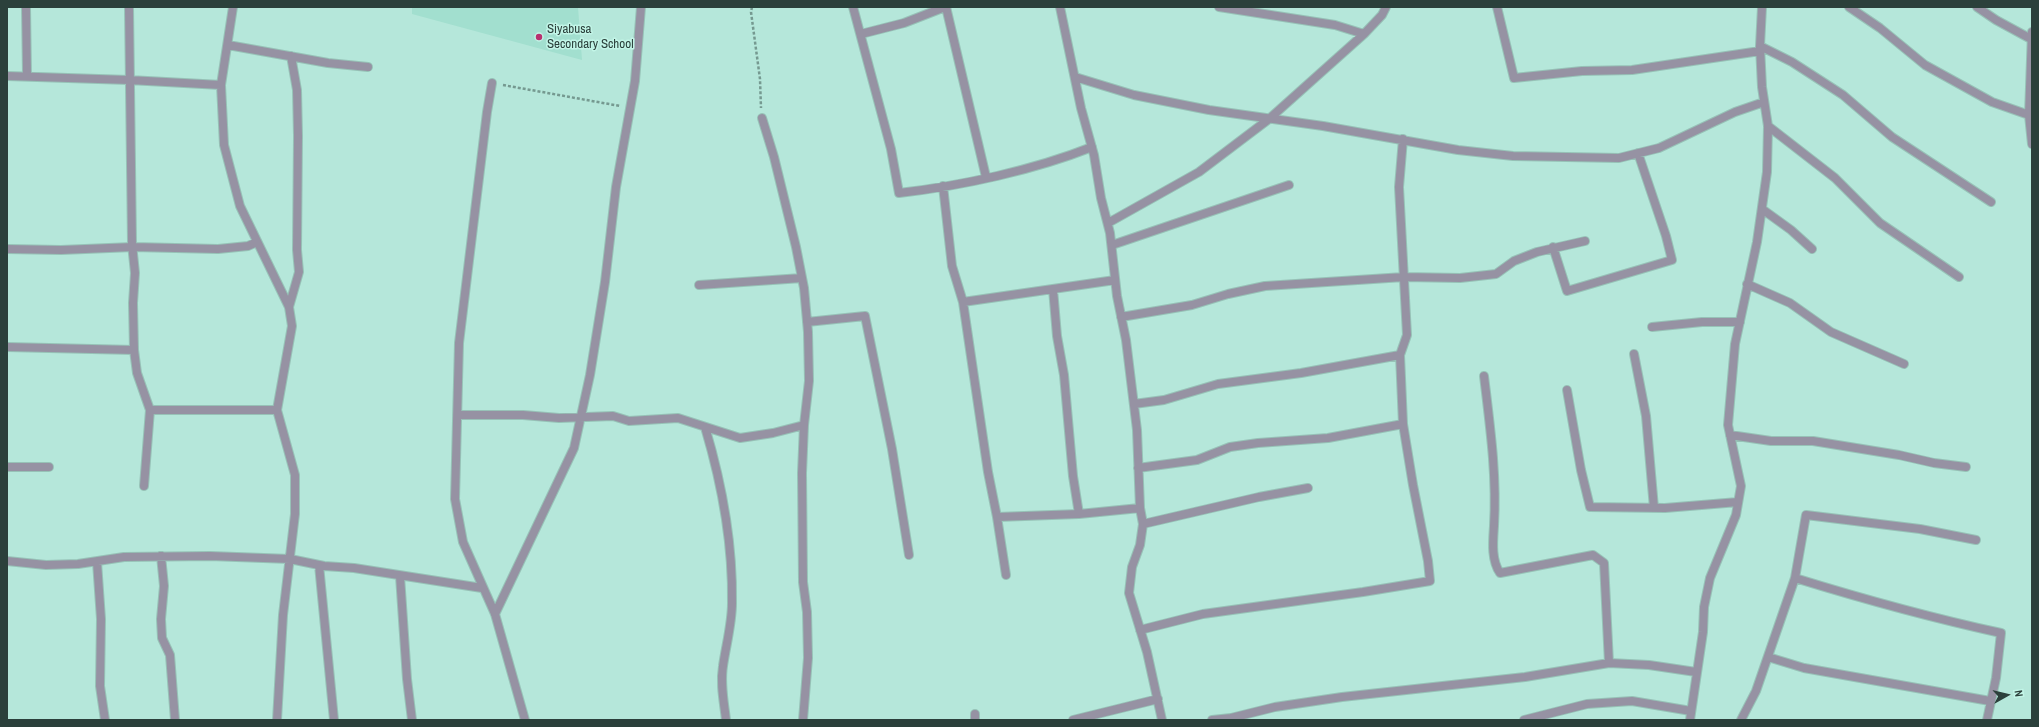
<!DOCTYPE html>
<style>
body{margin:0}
#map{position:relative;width:2039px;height:727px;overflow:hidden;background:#b5e7da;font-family:"Archivo Narrow",sans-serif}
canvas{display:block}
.frame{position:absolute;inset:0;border:8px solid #2b403b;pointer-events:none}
.north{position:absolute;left:1987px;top:675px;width:40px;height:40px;-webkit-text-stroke:3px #c2f5e7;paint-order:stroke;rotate:82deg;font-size:11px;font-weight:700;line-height:16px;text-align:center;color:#2b403b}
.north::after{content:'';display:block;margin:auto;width:14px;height:18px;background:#2b403b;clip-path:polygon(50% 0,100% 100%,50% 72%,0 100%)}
</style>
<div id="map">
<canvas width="2039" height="727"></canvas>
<div class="frame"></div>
<div class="north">N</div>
</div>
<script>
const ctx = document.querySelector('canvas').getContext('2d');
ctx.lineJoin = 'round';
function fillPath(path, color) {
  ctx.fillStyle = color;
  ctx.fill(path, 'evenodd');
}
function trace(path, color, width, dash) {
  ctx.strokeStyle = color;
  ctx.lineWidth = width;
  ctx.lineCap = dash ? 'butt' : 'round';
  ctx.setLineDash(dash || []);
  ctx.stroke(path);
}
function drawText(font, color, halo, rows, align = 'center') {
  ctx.font = font + ' "Archivo Narrow",sans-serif';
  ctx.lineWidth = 3;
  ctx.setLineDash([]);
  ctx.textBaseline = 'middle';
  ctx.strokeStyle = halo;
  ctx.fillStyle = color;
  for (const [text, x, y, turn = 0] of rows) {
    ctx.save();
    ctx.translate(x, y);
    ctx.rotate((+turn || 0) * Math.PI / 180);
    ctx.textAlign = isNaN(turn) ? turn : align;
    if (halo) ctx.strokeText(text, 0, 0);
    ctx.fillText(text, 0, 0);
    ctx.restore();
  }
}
fillPath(new Path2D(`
 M412,7H578L582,60L412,14Z`), '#a2dfcf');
const street = new Path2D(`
 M26,7L27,76
 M129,7L132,244L135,273L133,303L134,350L137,373L150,410L144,486
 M233,7L221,85L224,145L240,206L289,307L292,326L277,410L295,475V514L283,615L277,720
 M853,7L891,149L899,193C961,186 1034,170 1092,147
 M946,7L986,177
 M1060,7L1081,108L1094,155L1101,198L1110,233L1117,296L1126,340L1137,430L1140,508L1143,524L1140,545L1132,567L1129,593L1147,652L1162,720
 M1219,7L1335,25L1364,34
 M1497,7L1514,78L1582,71L1632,70L1760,51
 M1849,7L1880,28L1925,65L1992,102L2029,115
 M1977,7L1996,20L2031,39
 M2032,32L2029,115L2032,144
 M861,34L904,23L945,7
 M228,45L328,63L368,67
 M1760,46L1792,62L1843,95L1892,137L1991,202
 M7,76L129,80L221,85
 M1075,77L1134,95L1209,110L1323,126L1458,150L1513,156L1619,158L1659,148L1735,112L1764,102
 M492,83L487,112L459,343L455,499L463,542L495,614L525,720
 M762,118L774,157L796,247L804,288L808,332L809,381L804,425L802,473L803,582L807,612L808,658L803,720
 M1768,126L1835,178L1880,223L1959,277
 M943,186L952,266L963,302L988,472L997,517L1006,575
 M1762,209L1791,230L1812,249
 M1108,223L1199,172L1269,119L1364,34L1382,15L1386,7
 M1112,245L1289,185
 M1553,247L1567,291L1672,260L1666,236L1638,153
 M7,249L61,250L133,247L218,249L248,246L257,242
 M1747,284L1790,303L1831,332L1904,364
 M699,285L802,278
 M1053,289L1057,336L1064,375L1073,476L1079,514
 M963,302L1115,280
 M289,307L299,272L297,250L298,136L297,90L291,56
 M1121,317L1192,305L1228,294L1265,286L1404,277L1460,278L1496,274L1514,261L1537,252L1585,241
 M807,322L865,316L892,449L909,555
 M1652,327L1702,322H1740
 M7,347L134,350
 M1634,354L1646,416L1654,508
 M1484,376C1490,426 1497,475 1494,526C1493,541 1491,560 1500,573L1593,555L1604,563L1609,663
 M1567,390L1581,470L1590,507L1665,508L1738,502
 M1134,404L1164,400L1218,384L1301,373L1400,355
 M150,410H277
 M458,415H523L559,418L613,416L629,421L678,418L740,438L773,433L804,425
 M705,427C722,484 733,542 732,603C732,624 726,645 723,666C720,684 724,702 726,720
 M1730,435L1771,441H1813L1899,455L1934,463L1966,467
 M7,467H49
 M1138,468L1197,460L1230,447L1258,443L1328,438L1403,424
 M997,517L1079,514L1140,508
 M1143,524L1259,497L1308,488
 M161,556L164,586L161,619L162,638L170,655L175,720
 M7,561L46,565L78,564L124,557L210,556L290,559L324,566L354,568L482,588
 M97,562L101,619L100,686L105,720
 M319,565L334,720
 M400,576L407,679L412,720
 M1795,578C1863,599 1932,618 2001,633L1996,678L1987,720
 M495,614L574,448L590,375L605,282L616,187L635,81L641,7
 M1140,630L1203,614L1363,592L1430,581L1428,561L1413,485L1403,424L1400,355L1407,335L1399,187L1403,139
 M1768,657L1804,668L1990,701
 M975,714V720
 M1073,720L1158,699
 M1212,720L1231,718L1275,707L1342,697L1525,677L1609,663L1649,665L1696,672
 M1524,720L1587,704L1632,701L1691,711
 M1690,720L1703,632L1704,607L1710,578L1736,515L1741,486L1728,425L1735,344L1757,242L1767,172L1768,126L1762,87L1760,46L1762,7
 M1741,720L1756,691L1795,578L1806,515L1920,529L1976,540`);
trace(street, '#97c2b7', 10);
trace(new Path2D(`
 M752,7L751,12L760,79L761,108
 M503,85L620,106`), '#759990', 2.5, [3, 2]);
trace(street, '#9692a3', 8);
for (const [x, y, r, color] of [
 [539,37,4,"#b8306f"]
]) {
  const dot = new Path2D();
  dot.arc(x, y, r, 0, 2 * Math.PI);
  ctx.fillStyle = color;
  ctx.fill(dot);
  trace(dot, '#c2f5e7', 1.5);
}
drawText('13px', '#2b403b', '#c2f5e7', [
 ["Siyabusa",547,30],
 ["Secondary School",547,45]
], 'left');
</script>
